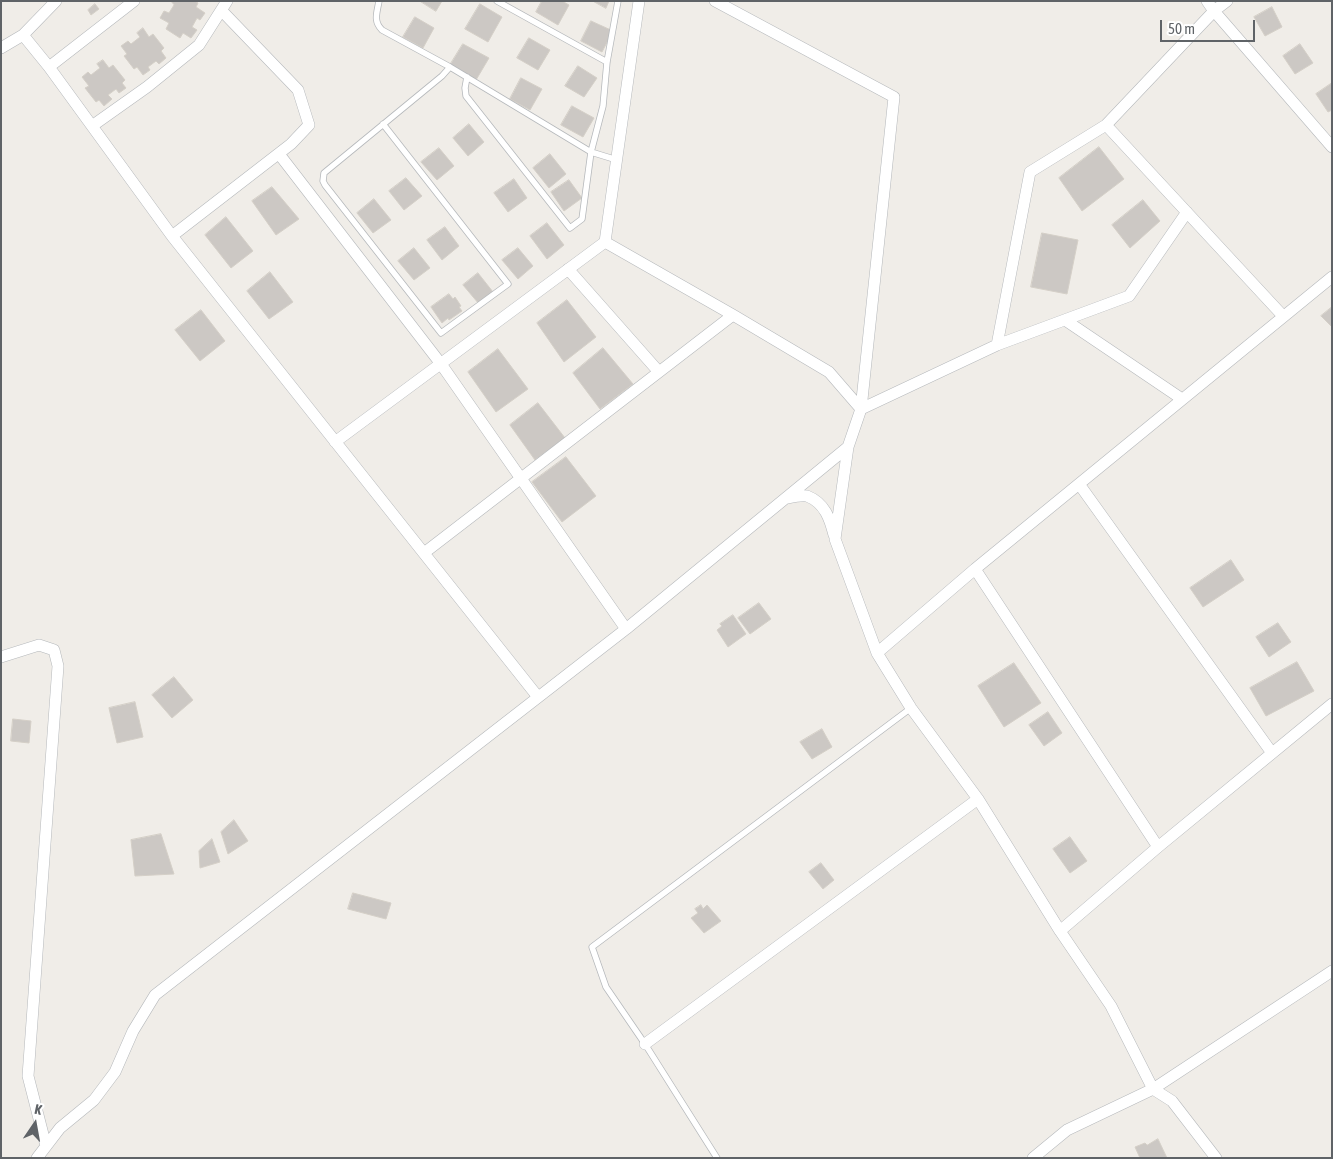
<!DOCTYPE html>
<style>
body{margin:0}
#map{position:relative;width:1333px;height:1159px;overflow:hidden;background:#f0ede8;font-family:"Asap Condensed",sans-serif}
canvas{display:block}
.frame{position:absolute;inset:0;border:2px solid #5f6367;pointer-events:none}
.north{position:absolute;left:10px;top:1099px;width:50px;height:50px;-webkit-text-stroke:4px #fff;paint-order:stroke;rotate:12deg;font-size:14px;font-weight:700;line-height:20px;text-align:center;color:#5f6367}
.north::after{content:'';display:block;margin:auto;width:18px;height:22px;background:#5f6367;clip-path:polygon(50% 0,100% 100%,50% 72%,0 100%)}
.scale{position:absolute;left:1160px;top:20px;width:95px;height:22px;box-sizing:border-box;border:2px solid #5f6367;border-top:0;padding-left:6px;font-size:15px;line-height:18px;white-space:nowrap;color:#5f6367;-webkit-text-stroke:4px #fff;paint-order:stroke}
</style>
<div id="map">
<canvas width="1333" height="1159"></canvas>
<div class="frame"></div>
<div class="north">K</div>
<div class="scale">50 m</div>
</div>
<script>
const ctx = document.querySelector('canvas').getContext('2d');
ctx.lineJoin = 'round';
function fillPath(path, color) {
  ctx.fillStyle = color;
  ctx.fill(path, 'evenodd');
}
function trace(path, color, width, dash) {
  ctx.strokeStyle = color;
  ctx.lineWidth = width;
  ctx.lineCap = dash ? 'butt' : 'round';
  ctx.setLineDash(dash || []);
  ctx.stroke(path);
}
const building = new Path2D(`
 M171,1H195L198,3L196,7L205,13L200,20L197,18L192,27L197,30L191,38L183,33L180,38L166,29L169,23L160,18L164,11L169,13L174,5Z
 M420,1H442L436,11Z
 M542,1H562L569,5L558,25L536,12Z
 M593,1H609L606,8Z
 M95,4L99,9L91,15L88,10Z
 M480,4L502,17L488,42L465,29Z
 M1272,7L1282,27L1265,36L1254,17Z
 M415,17L434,28L423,48L403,37Z
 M591,21L613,31L602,52L581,41Z
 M143,28L149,37L153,34L164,48L161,51L166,58L159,64L156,61L148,67L150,70L143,75L137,67L134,69L124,56L127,54L121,46L128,41L131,44L140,37L137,33Z
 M529,38L550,50L538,70L517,58Z
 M463,44L489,58L476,80L450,65Z
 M1300,44L1313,63L1295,74L1283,56Z
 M103,60L109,68L113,65L125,80L122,83L126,88L119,93L116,89L108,95L112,99L104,106L99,100L96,102L85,88L89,86L82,77L88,72L91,75L100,68L97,64Z
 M578,66L597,78L584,97L565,86Z
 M521,78L542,89L530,110L510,99Z
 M1332,83V110L1328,112L1316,94Z
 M572,106L594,118L583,137L561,125Z
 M469,124L484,142L468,156L453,138Z
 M1099,147L1124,179L1082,211L1059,178Z
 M439,148L454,166L437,180L421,162Z
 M550,154L566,174L549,188L533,168Z
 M406,178L422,196L404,210L389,191Z
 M514,179L527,198L508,212L494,193Z
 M569,180L582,198L564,211L551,192Z
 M272,187L299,219L276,235L252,201Z
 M374,199L391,220L373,233L357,213Z
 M1143,200L1160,221L1130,248L1112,225Z
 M226,217L253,251L231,268L205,235Z
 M547,223L564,245L547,259L530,236Z
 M445,227L459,246L442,260L427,240Z
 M1042,233L1078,240L1067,294L1031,287Z
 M414,248L430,268L414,280L398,261Z
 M518,248L533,266L518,279L502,260Z
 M270,272L293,302L269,319L247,291Z
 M478,273L493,292L479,304L463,285Z
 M449,294L453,299L455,297L461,306L459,307L462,311L449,320L448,318L442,323L431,307Z
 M567,300L596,337L564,362L537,323Z
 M1332,307V327L1321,316Z
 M201,310L225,341L200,361L175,330Z
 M603,348L633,384L600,409L573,373Z
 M498,349L528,389L496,412L468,372Z
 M538,403L565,438L535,460L510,425Z
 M566,457L596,496L562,522L532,482Z
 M1231,560L1244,580L1203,607L1190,588Z
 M759,603L771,619L750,634L738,618Z
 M733,615L746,634L728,647L717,630L722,626L720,624Z
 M1278,623L1291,642L1269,657L1256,637Z
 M1297,662L1314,691L1266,716L1250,688Z
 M1014,663L1041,703L1004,727L978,686Z
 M174,677L193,700L172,718L152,695Z
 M135,702L143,737L117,743L109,708Z
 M1048,712L1062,733L1044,746L1029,725Z
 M13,719L31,721L29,743L11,741Z
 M822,729L832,747L812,759L800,742Z
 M234,820L248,841L228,854L221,832Z
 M161,834L174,874L135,876L131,840Z
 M1070,837L1087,861L1070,873L1053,849Z
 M212,839L220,862L200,868L199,851Z
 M821,863L834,880L823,889L809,872Z
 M353,893L391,903L386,919L348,909Z
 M701,905L703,909L707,905L721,921L704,933L691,918L698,913L695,909Z
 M1158,1139L1167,1158H1140L1135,1147L1145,1143L1147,1145Z`);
fillPath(building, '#ccc8c4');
trace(building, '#d4cfc7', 1);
const lane = new Path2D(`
 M379,1C377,13 373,21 382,30L450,67L591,152L617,160
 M497,1L607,62
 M467,77L465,88L466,96L570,228L582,219L591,152L603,106L607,62L618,1
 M383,124L508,284L441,333L325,185L323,181L324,173L442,76L450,67
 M717,1158L645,1044L606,987L592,947L911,708`);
const street = new Path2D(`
 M715,1L894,97L861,409
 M1207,1L1214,11L1332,147
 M23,35L49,67L172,236L538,697
 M1,48L23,35L56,1
 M49,67L134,1
 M1106,125L1283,316
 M92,126L147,87L199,45L227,1
 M279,154L441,364L626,629
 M1187,212L1129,296L997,345L861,409L848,447L835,539L877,653L911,708L978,799L1060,931L1111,1006L1153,1089L1332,971
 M172,236L291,144L309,125L298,90L222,11
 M605,242L733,315L829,372L861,409
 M568,269L659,372
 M1065,320L1182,399
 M997,345L1030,172L1106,125L1214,11L1227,1
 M335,442L605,242L639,1
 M1079,484L1272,753
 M787,498C792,497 802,495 807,496C825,503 830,519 834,535
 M424,553L733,315
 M975,569L1158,847
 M877,653L975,569L1332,277
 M1,657L39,645L54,650L58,666L28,1076L46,1146
 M1060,931L1158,847L1332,704
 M645,1044L978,799
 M37,1158L60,1128L94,1100L115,1072L133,1031L155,995L626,629L848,447
 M1033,1158L1067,1130L1153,1089L1172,1101L1216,1158`);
trace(lane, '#b5b8bb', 7);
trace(street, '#b5b8bb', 12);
trace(lane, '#fff', 5.5);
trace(street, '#fff', 11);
</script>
